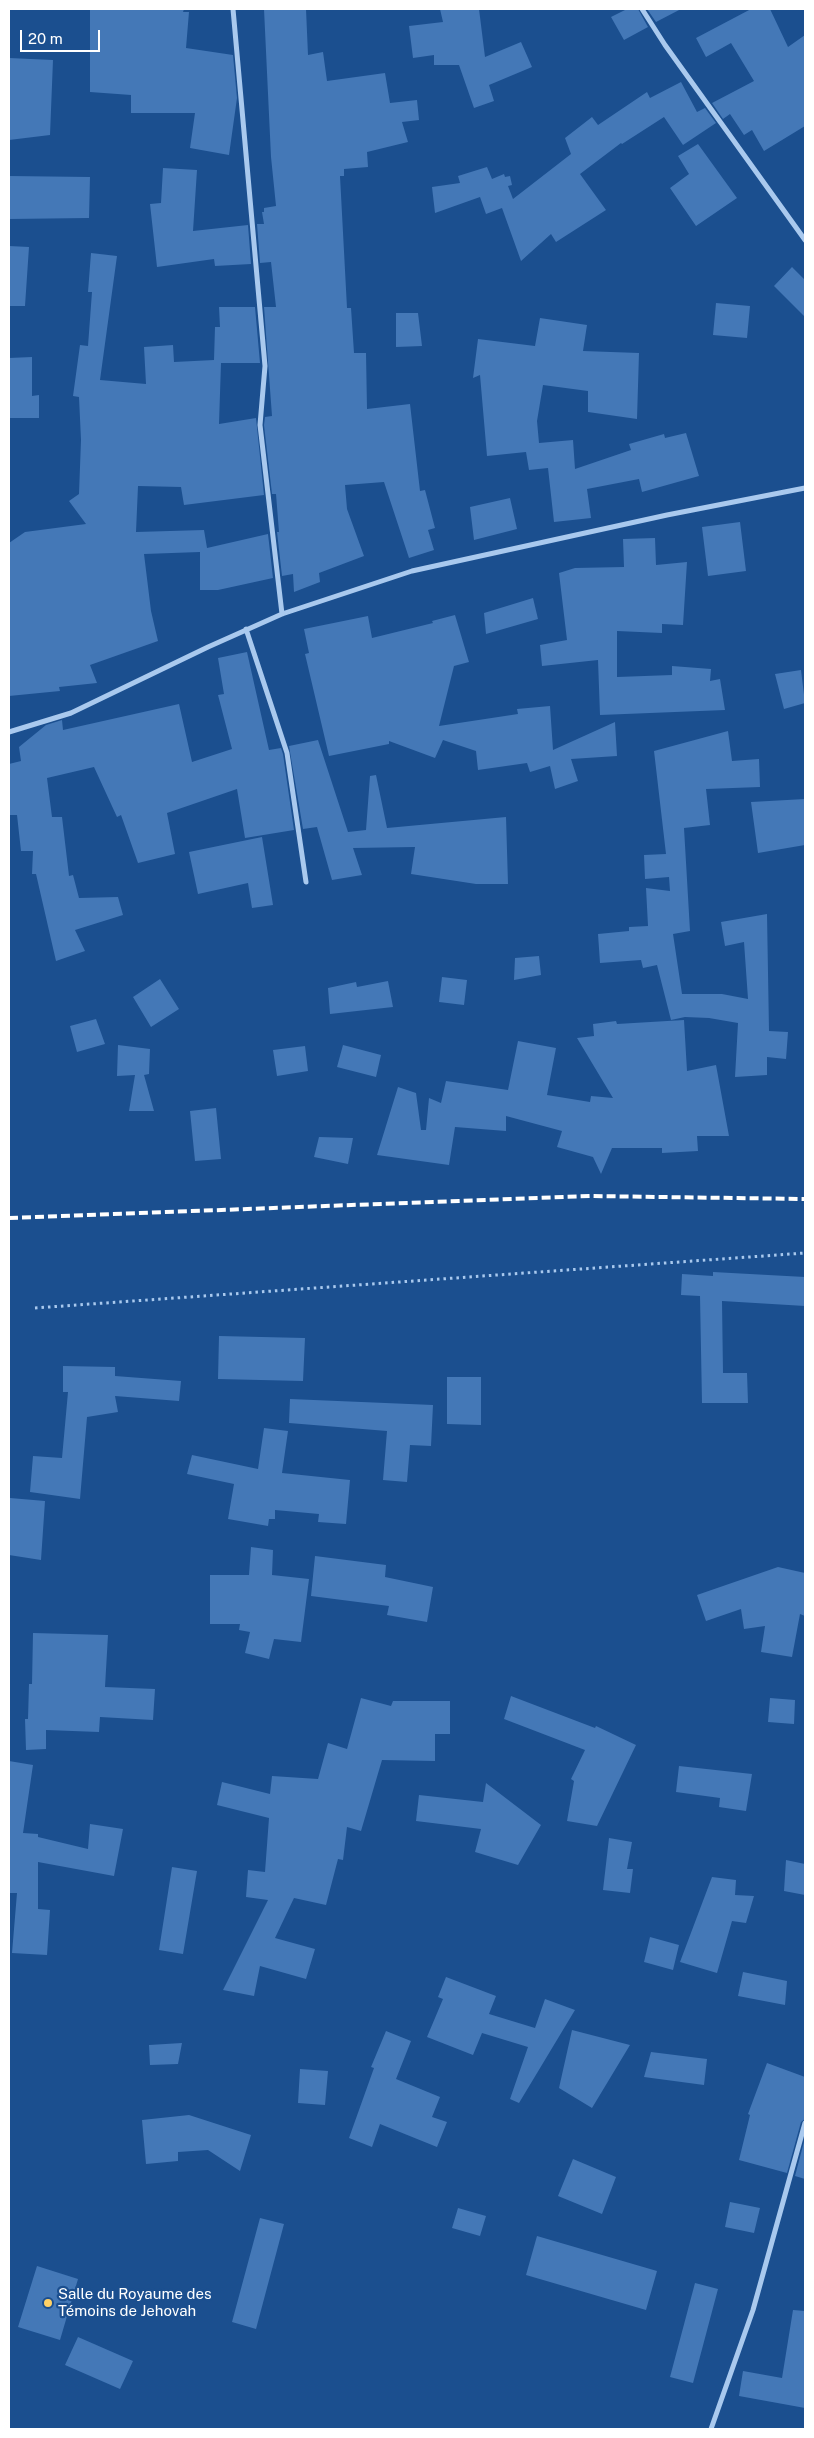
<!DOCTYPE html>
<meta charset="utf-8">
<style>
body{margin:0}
#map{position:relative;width:814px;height:2438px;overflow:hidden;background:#1b4f8f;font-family:"Public Sans",sans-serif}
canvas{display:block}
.frame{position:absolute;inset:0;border:10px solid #fff;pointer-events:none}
.scale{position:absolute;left:20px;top:30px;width:80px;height:22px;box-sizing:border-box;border:2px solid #fff;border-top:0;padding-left:6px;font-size:15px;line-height:18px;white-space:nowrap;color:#fff;-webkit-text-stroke:4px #1b4f8f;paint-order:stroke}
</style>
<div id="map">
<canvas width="814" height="2438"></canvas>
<div class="frame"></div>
<div class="scale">20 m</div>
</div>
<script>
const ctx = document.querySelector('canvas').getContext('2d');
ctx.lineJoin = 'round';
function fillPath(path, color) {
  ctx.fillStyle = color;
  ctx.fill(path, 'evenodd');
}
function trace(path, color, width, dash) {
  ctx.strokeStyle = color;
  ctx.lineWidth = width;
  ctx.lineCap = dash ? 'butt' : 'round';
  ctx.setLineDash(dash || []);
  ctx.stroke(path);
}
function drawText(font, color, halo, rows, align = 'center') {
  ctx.font = font + ' "Public Sans",sans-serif';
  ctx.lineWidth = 4.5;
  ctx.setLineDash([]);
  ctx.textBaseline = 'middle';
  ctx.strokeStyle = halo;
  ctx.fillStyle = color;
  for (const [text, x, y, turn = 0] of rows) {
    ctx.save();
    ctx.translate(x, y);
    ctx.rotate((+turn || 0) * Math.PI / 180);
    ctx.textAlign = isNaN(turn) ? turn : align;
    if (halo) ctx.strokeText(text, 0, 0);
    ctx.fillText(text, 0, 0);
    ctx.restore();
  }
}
fillPath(new Path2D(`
 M90,9H184L183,12H189L186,48L233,55L237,98L229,155L190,148L195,113H131V95L90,92Z
 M264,9H306L308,55L323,52L327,81L385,73L390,103L417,100L419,120L402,122L408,142L367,152L368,167L344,169V176H340L347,308H351L354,353H366L367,409L410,404L420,491L425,490L435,528L428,530L434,550L409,558L384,482L345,485L347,509L364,556L319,573L320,582L294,592L293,574L282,576L277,532H279L276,494H272L264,425L265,417L272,416L264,307H276L271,262L260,263L257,224H264L262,212H264V208L276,206L271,157Z
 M440,9H479L485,57L521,42L532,67L489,85L494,101L474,108L459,65H434V55L413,58L409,26L443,22Z
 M627,9H638L648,27L624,40L611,17Z
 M647,9H681L656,22Z
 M751,9H770L788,47L805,35V126L764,151L752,130L744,135L730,114L723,119L712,103L754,81L731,43L706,57L696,38Z
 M9,58L53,60L50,135L9,140Z
 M681,82L697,112L705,108L716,123L683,145L664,117L622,144L621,143L580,174L606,210L556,242L551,234L521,261L502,208L486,214L480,197L435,213L432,187L460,183L458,176L487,167L492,179L504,174L505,177L510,176L512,185L508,186L513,199L571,154L565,138L592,117L598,125L647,92L650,98Z
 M698,144L737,198L696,226L670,188L689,174L678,156Z
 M163,168L197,170L193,231L248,225L251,264L215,266L214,259L157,267L150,204L161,203Z
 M9,176L90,177L89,218L9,219Z
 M9,246L29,247L25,306H9Z
 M91,253L117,256L100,380L146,384L144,347L173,345L174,362L214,360L215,327H220L219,307H255L260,363H221L219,424L256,418L264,495L184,505L181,487L138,486L136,532L204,530L207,548L268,534L273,578L218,590H200V552L144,554L151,611L158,641L90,665L97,683L59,687L60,691L9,696V543L25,532L86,524L69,501L79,494L81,440L79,397L73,396L80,345L88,346L92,292H88Z
 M792,267L805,280V317L774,286Z
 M716,303L750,306L747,338L713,335Z
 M396,313H418L422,346L396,347Z
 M540,318L587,325L583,351L639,353L637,419L588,412V391L543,385L537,421L539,443L573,440L575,469L631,450L629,444L664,434L665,438L686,433L699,476L642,492L639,479L587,489L591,518L554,522L548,468L529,470L526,452L487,456L480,375L473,378L478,339L535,346Z
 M32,357V396L39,395V418H9V358Z
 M510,498L517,529L474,540L470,507Z
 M740,522L746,571L708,576L702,527Z
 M655,538L656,565L687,562L683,625L662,624V633L617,631V677L672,675V666L711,669L710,681L720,679L725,710L600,715L598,660L542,666L540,645L567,640L559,573L575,568L624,567L623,539Z
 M533,598L538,619L486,634L484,613Z
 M455,615L469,662L454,666L439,726L518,714L517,709L550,706L553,750L615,722L617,756L571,759L578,781L555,789L550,766L530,772L527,763L478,770L476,751L443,740L435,758L389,741V744L329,756L305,654L309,653L304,629L368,616L372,638L433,623L432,621Z
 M247,652L269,750L281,748L283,754L294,830L245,838L237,789L167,813L175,854L138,863L121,815L117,817L94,767L47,778L52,817H62L69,876L73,875L79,898L118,897L123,915L75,930L85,951L56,961L36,874H32L33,851H21L17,815H9V764L21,761L19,747L46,725L62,720L63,730L179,704L192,762L232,749L218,695L224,694L218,658Z
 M801,670L805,703L784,709L775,674Z
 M728,731L732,761L759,759L760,787L706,789L710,825L684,828L690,931L673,934L682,994H722L748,999L744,942L725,946L721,922L767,914L769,1031L788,1032L786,1059L767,1057V1075L735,1077L738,1023L709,1018L685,1017L671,1020L657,965L643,968L641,960L600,963L598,934L629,931V927L648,926L646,888L670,891L669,877L645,879L644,855L666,854L654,751Z
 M318,740L348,832L366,830L370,776L376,775L387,828L506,817L508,884H476L411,874L415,847L353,848L362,875L332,880L317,827L303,829L289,746Z
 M805,799V845L758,853L751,802Z
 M262,837L273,905L252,908L248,883L198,894L189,852Z
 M539,956L541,975L514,980L515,958Z
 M442,977L467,980L464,1005L439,1002Z
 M160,979L179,1009L151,1027L133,997Z
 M388,981L393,1007L330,1014L328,988L356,982L357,987Z
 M96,1019L105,1044L77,1052L70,1026Z
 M684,1020L687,1071L716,1065L729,1136H697L698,1151L662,1153V1148H612L601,1174L593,1157L557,1147L562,1131L506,1116V1131L455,1127L449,1165L377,1155L398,1087L416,1093L421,1130H426L429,1098L441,1103L446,1081L508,1090L518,1041L556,1048L547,1095L590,1102L591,1096L613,1098L577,1038L594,1036L593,1024L616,1021L617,1024Z
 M118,1045L150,1049L149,1074L144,1075L154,1111H129L135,1075L117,1076Z
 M343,1045L381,1055L376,1077L337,1067Z
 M305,1046L308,1071L277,1076L273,1050Z
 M216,1108L221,1159L195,1161L190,1111Z
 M319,1137L353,1138L348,1164L314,1157Z
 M713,1272L805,1277V1306L722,1301L723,1373H747L748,1403H702L700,1296L681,1295L682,1274L713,1276Z
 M219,1336L305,1338L303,1381L218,1379Z
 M63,1366L115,1367V1376L181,1381L179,1401L115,1396L118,1412L87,1417L80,1499L30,1492L33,1456L62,1458L68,1392H63Z
 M447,1377H481V1425L447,1424Z
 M290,1399L433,1405L431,1446L410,1445L407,1482L383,1480L387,1431L289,1423Z
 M264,1428L288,1431L282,1473L350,1480L346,1524L318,1522L319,1514L275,1510V1519H269L268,1526L228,1519L234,1484L187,1474L192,1455L258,1469Z
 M10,1498L45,1501L41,1560L9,1555Z
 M251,1547L273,1550L272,1575L309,1579L301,1642L274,1639L269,1659L245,1653L250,1632L239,1630L240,1624H210V1575H249Z
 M315,1556L386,1565L385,1577L433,1587L427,1622L387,1615L389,1606L311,1596Z
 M778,1567L805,1573V1616L800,1614L792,1657L761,1652L765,1626L744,1629L741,1609L706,1621L697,1595Z
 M33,1633L108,1635L105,1687L155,1689L153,1720L100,1717L99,1732L46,1730V1749L26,1750L25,1719H28L29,1684H32Z
 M511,1696L595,1728L596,1726L636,1745L597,1826L567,1821L574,1781L571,1779L585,1750L504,1719Z
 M361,1698L391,1706L393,1701H450V1734H435V1761L382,1760L361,1831L347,1827L343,1860L338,1859L326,1905L294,1898L275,1938L315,1949L306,1979L260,1966L254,1996L223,1990L268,1900L246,1897L248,1870L265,1872L269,1818L217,1805L222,1782L270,1794L272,1776L318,1779L328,1743L347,1749Z
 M770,1698L795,1700L794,1724L768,1722Z
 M9,1761L33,1765L23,1833L38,1834V1837L88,1849L90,1824L123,1829L114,1876L38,1862V1909L50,1910L47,1955L12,1953L17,1893H9Z
 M679,1766L752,1774L746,1811L719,1807L720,1798L676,1792Z
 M486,1783L541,1825L518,1865L475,1852L481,1829L416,1821L419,1795L483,1802Z
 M609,1838L632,1842L627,1869H633L630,1893L603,1890Z
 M786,1860L805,1864V1895L784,1891Z
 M172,1867L197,1871L183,1954L159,1950Z
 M712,1877L736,1880L735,1895L754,1896L746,1923L732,1921L717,1973L680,1962Z
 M650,1937L679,1945L673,1970L644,1962Z
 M743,1972L787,1981L785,2005L738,1996Z
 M446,1977L496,1996L489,2014L535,2028L545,1999L575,2010L519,2103L510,2099L528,2047L482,2033L473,2055L427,2037L443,1999L438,1997Z
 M572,2030L630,2045L592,2108L559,2088Z
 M386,2031L411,2041L396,2079L440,2097L432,2117L447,2122L437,2147L380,2124L372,2147L349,2138L374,2068L371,2067Z
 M182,2043L178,2064L150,2065L149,2045Z
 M651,2052L707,2059L704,2085L644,2077Z
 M767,2063L805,2077V2119L801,2122L787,2173L739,2160L750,2115L748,2114Z
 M300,2069L328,2071L325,2105L298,2103Z
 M189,2115L251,2135L240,2171L208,2150L178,2152V2161L146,2164L142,2120Z
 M805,2138V2179L795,2176Z
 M573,2159L616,2177L602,2214L558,2196Z
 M730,2202L760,2208L754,2233L725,2227Z
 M458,2208L486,2216L480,2236L452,2228Z
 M260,2218L284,2224L256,2329L232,2322Z
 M537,2236L657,2271L646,2310L526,2275Z
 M37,2266L78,2279L60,2340L18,2327Z
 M695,2283L718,2289L693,2383L670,2377Z
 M793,2310L805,2311V2408L739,2396L743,2371L782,2378Z
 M78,2337L133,2361L120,2389L65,2365Z`), '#4478b7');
trace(new Path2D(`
 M35,1308L805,1253`), '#a9c9ee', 3, [2.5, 4]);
trace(new Path2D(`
 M233,9L265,366L260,425L282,614
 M642,9L665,45L805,240
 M246,629L287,753L306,882
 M9,732L71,713L208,647L282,614L412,571L667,515L805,488
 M711,2429L753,2310L805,2123`), '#a9c9ee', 5);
trace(new Path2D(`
 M9,1218L590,1196L805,1199`), '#fff', 4, [9, 4]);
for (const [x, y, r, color] of [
 [48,2303,5,"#ffd166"]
]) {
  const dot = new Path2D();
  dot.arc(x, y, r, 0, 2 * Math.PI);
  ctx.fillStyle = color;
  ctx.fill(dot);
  trace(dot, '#1b4f8f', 2);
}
drawText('15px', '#fff', '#1b4f8f', [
 ["Salle du Royaume des",58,2294],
 ["Témoins de Jehovah",58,2311]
], 'left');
</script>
